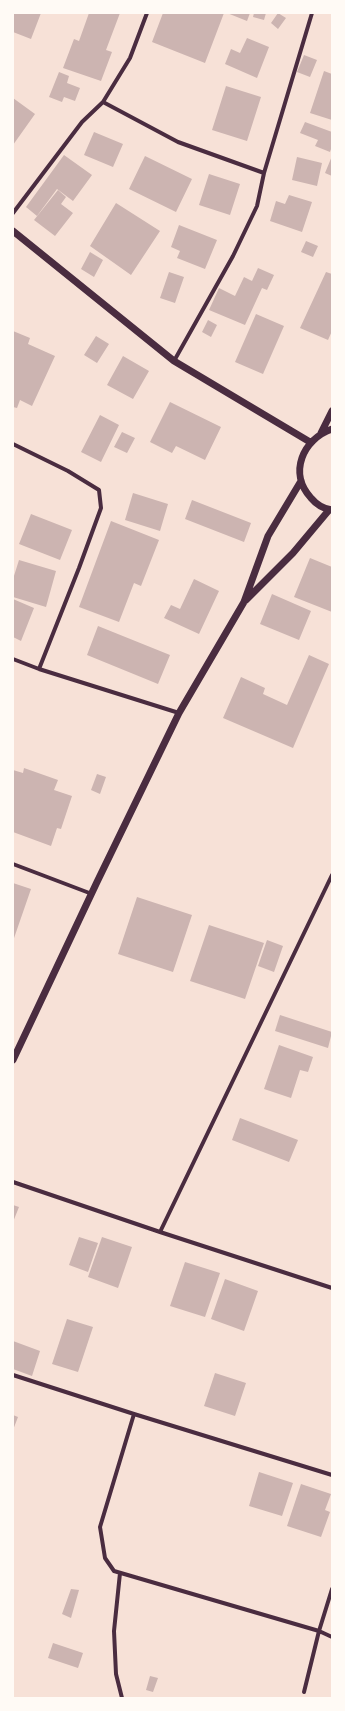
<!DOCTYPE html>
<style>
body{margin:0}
#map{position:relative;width:345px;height:1711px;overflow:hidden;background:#f7e1d7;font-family:Poppins,sans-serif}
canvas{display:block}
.frame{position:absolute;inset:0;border:14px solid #fffaf5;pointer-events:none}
</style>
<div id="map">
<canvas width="345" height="1711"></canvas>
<div class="frame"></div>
</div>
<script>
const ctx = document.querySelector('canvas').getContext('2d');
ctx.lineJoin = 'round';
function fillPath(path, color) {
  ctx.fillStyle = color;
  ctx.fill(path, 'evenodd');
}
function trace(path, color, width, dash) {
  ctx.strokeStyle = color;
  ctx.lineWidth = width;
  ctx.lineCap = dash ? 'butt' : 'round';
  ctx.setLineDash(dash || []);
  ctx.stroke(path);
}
fillPath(new Path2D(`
 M13,13H41L31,39L13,32Z
 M89,13H120L106,50L112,52L101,81L63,68L74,39L79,41Z
 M163,13H224L205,63L152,42Z
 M227,13H250L247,21Z
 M254,13H266L264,20L253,17Z
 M278,13L286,18L278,29L271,23Z
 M247,38L269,47L257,78L225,64L231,49L240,53Z
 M304,55L317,60L310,77L297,72Z
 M324,71L332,74V120L310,113Z
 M59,72L69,76L67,83L80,88L75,101L64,97L62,102L49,97Z
 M226,86L261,97L247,141L212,130Z
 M13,98L35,114L13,145Z
 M305,122L332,132V146L330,152L315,146L318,140L300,133Z
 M94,132L123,144L113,167L84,155Z
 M64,155L92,175L73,201L57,189L37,216L26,207Z
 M145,156L192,179L176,212L129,189Z
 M332,156V176L325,173Z
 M297,157L322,163L317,186L292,180Z
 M209,174L240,184L230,215L199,205Z
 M58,190L66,197L61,204L73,213L55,236L34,220Z
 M289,195L312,202L302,232L270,221L276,201L285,204Z
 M116,203L160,231L131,275L90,246Z
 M179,225L217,240L205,269L177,258L180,251L171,247Z
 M306,241L318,246L313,257L301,252Z
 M90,252L103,260L94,277L81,269Z
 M258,268L274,275L267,290L262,288L245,325L209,310L219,288L235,296L244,277L252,281Z
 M169,272L184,277L175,303L160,298Z
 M326,272L332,274V331L328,340L300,328Z
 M256,314L284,326L263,374L235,362Z
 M208,320L217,325L211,337L202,332Z
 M13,331L30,338L28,344L55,356L32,406L20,400L17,408L13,407Z
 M96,336L109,344L97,363L84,355Z
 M123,356L149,371L133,399L107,385Z
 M170,402L221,427L205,460L176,446L172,453L150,442Z
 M100,415L119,425L101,462L81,452Z
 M122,432L135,438L127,453L114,447Z
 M133,493L168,504L160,531L125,520Z
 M192,500L251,523L244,542L185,519Z
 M31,514L72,530L60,560L19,544Z
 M111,521L159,540L141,586L134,583L119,622L79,607Z
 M310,558L332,567V612L294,597Z
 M19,560L56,571L46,607L13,597V579Z
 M194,579L219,591L199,634L164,618L171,605L180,609Z
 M272,594L311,611L299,640L260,624Z
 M13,599L34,608L21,641L13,637Z
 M98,626L170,655L158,684L87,655Z
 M309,655L329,664L293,748L223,718L241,677L265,688L263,694L287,705Z
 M24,768L58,780L54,790L72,796L61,829L57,828L51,846L13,832V770L23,773Z
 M97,774L106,777L100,794L91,790Z
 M13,883L31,889L13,941Z
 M137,897L192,915L173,972L118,954Z
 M209,925L264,943L245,999L190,981Z
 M267,940L283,946L274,972L258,966Z
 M280,1015L332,1032L328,1048L275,1031Z
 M279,1045L313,1057L308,1072L300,1070L291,1098L264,1089Z
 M240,1118L298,1140L289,1162L232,1140Z
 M13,1205L19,1207L13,1222Z
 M79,1237L98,1243L88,1272L69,1265Z
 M102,1237L132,1247L118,1288L88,1277Z
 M185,1262L220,1273L205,1317L170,1306Z
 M225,1279L258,1291L244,1331L211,1319Z
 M67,1319L93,1327L78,1372L52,1364Z
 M13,1341L40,1351L32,1376L13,1369Z
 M215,1373L246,1383L235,1416L204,1406Z
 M13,1415L18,1417L13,1430Z
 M259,1472L293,1483L282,1516L249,1506Z
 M301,1484L331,1494L325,1510L330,1512L321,1537L287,1526Z
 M71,1589L79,1590L71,1618L62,1614Z
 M53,1643L83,1653L78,1668L48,1658Z
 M150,1676L158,1678L153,1692L146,1690Z`), '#ccb4b1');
trace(new Path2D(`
 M103,102L178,142L264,173
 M13,213L82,122L103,102L130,58L147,13
 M174,361L233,256L257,206L264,173L312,13
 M13,444L68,471L99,490L101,508L79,568L39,669
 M13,659L39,669L179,713
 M13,864L92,894
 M13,1182L160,1232L332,1288
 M160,1232L332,875
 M13,1375L134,1414L332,1475
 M134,1414L100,1527L105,1558L114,1571L319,1631L332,1637
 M120,1573L114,1631L116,1674L122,1698
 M304,1692L319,1631L332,1589`), '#4a2c40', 4);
trace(new Path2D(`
 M13,231L174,361L310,442
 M321,433L332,411
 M332,510C323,509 316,504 311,498C288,473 303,439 332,429
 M246,600L293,553L329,510
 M13,1060L97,882L179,713L244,602L268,536L301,481`), '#4a2c40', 7);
</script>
